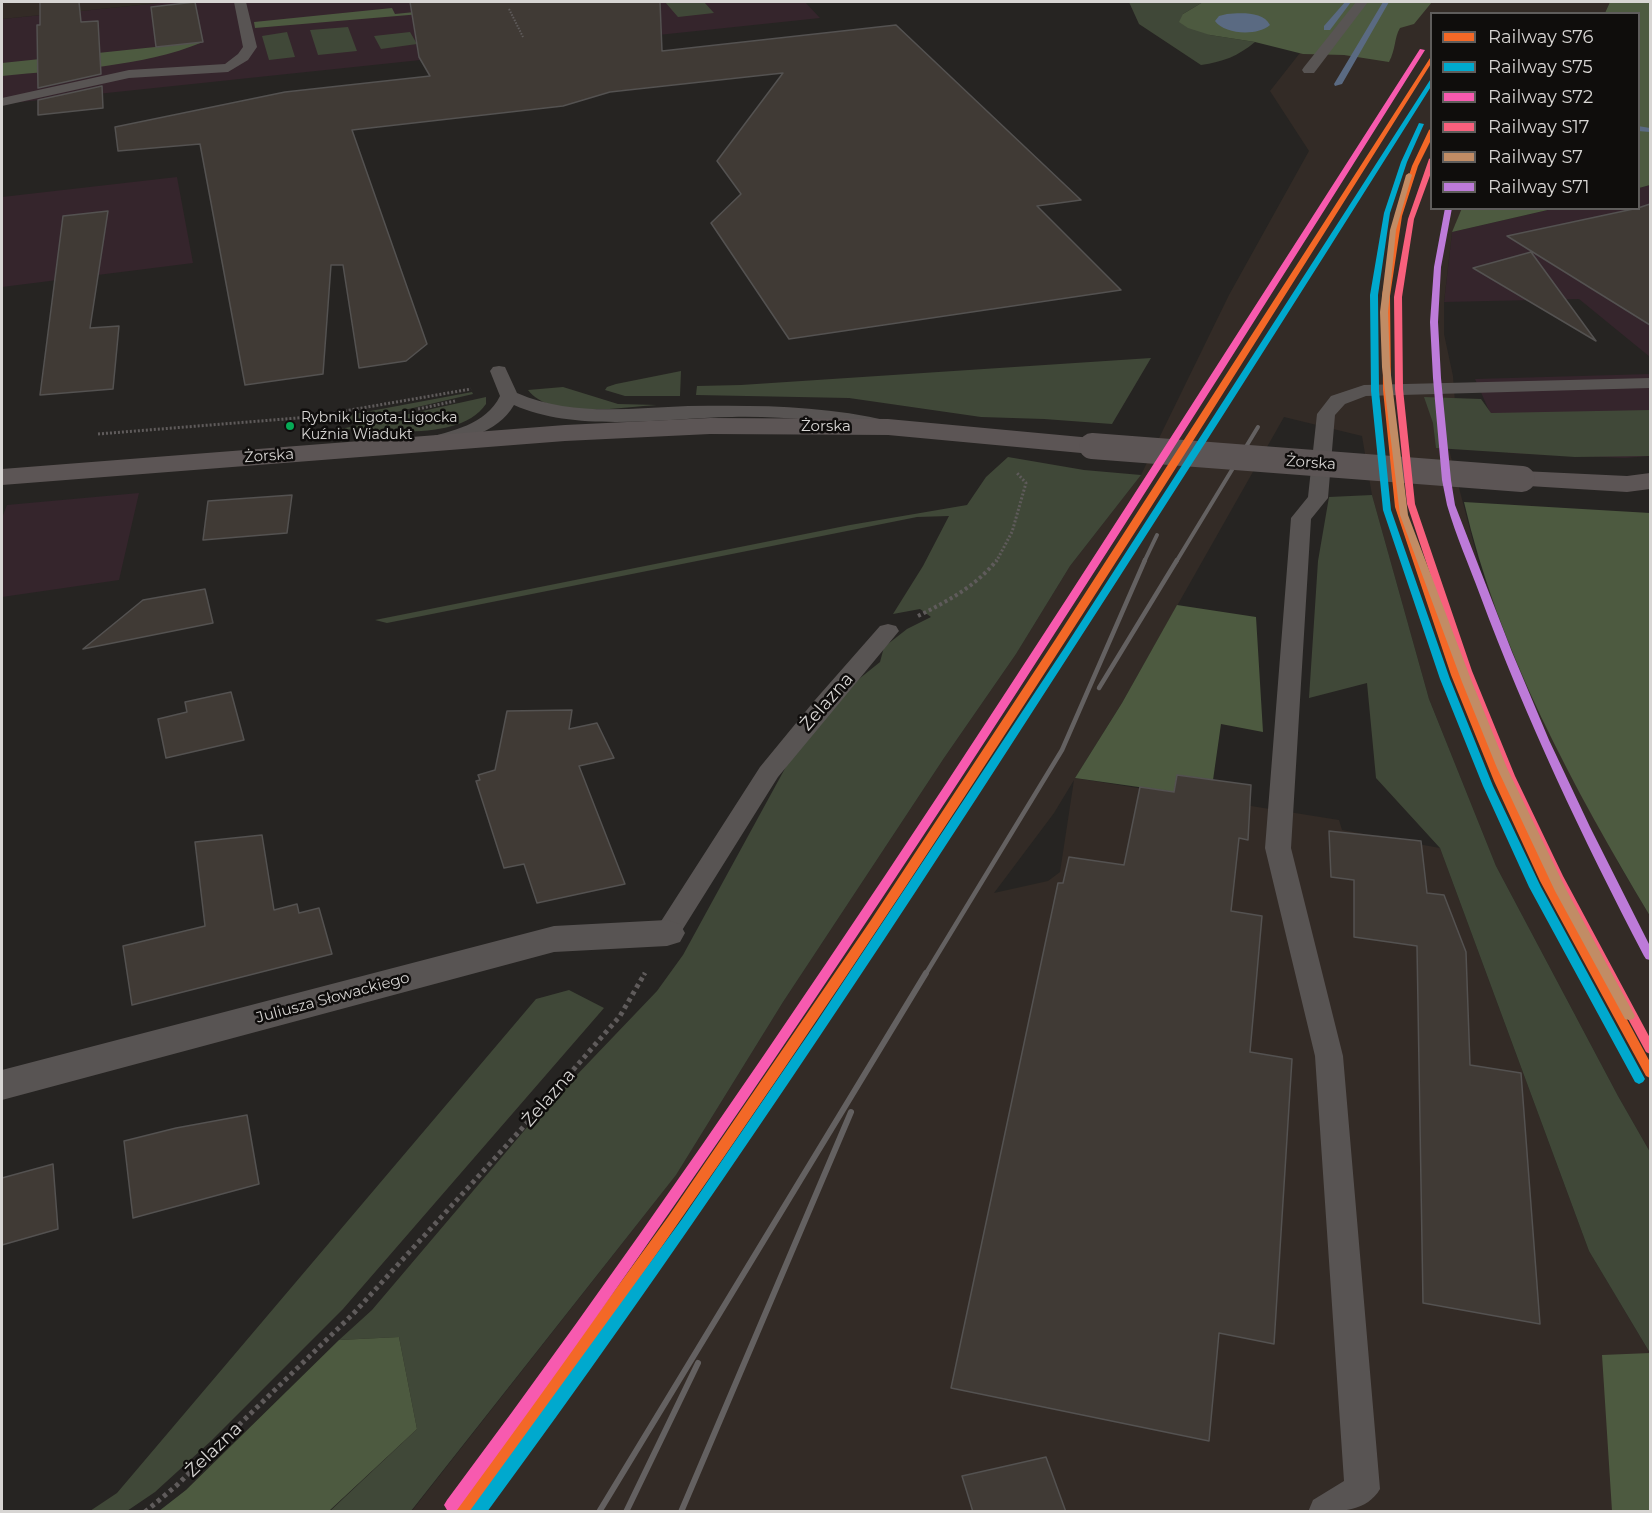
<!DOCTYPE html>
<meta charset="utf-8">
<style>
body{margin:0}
#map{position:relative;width:1652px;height:1513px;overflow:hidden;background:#262422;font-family:Montserrat,sans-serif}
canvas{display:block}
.frame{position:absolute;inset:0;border:3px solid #d7d5d3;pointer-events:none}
.legend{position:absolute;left:1430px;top:12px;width:210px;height:198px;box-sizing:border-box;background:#0f0d0c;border:2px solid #5f5d5c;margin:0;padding:8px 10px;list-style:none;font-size:18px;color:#d7d5d3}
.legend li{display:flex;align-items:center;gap:12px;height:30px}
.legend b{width:30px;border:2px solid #5f5d5c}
</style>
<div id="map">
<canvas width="1652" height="1513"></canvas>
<div class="frame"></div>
<ul class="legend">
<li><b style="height:8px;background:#f36827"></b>Railway S76</li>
<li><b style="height:8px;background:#00a9ce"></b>Railway S75</li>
<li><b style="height:8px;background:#f75aaf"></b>Railway S72</li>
<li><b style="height:8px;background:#f8607d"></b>Railway S17</li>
<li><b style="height:8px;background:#c18c65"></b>Railway S7</li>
<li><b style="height:8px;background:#bd7bd9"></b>Railway S71</li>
</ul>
</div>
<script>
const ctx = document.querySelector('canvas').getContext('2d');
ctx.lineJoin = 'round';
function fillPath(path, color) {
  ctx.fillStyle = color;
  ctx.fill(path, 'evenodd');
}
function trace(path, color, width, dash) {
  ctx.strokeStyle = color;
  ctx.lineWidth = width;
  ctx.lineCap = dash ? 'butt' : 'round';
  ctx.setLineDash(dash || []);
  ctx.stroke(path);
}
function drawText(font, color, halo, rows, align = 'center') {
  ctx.font = font + ' Montserrat,sans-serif';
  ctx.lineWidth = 5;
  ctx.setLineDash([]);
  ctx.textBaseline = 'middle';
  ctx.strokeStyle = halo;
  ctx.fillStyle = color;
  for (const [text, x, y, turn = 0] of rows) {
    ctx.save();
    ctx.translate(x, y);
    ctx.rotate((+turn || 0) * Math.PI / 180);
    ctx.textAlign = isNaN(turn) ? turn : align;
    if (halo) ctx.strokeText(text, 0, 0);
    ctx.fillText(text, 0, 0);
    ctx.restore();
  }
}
fillPath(new Path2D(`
 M169,2H805L820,18L2,104V19Z
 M177,177L193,263L2,287V197Z
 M1650,185V357L1579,299L1444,302L1452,232L1552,209L1638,208L1639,188Z
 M1650,374V456L1625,458L1508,453L1475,379Z
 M139,493L119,580L2,597V518L7,505Z`), '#35252c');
fillPath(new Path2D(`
 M2,2H169L2,19Z
 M1340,2H1610L1605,13L1432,14V208L1462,209L1452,233L1444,302V334L1453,376L1455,402L1441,419L1481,572L1619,864L1650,916V1152L1618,1096L1496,866L1429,699L1372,495L1362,436L1284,417L1122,703L1075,778L1339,820L1342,830L1440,848L1589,1251L1650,1353V1511L411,1512L676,1175L783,1002L944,758L1016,654L1070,566L1141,475L1229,295L1309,151L1270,91ZM1074,780L1060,872L1048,881L994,893L1054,813Z`), '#332b26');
fillPath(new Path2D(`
 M665,2H704L714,13L678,17Z
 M1129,2H1203L1183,14L1210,35L1255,42C1238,56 1223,62 1201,65L1139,24Z
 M348,27L357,51L318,55L310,30Z
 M287,32L295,57L269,60L262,36Z
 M410,32L417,44L381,49L374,36Z
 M1151,358L1112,424L1044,419L981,417L849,398L696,395L697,386L741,385Z
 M681,371L680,396H625L605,390L607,387L616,384Z
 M563,387L618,404L657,405C624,407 550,420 528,390Z
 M472,392L473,394L353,422H339L349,415Z
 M486,397V404C460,442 382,430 341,429Z
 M1424,397L1481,399L1491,413L1650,410V456L1575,457L1436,448L1433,423Z
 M1008,457L1084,470L1141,475L1070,566L1016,654L944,758L783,1002L676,1175L411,1511L329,1512L417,1429L399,1337L339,1340L372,1310L529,1125L657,991L683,955L788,763L854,683L880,662L884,647L907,629L931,617L920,609L893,614L923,566L949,516L917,517L387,623L375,620L850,525L967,505L986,477Z
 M1372,495L1429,699L1496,866L1618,1096L1650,1152V1353L1589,1251L1440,848L1376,778L1367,683L1309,698L1318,561L1329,497Z
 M569,990L604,1008L343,1309L211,1441L155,1492L127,1511H90L117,1493L536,999Z`), '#404838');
fillPath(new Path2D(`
 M1203,2H1432L1414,24L1400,28C1394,38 1396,49 1389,62L1344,55L1303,54L1255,42L1210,35L1188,28L1179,22L1183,14Z
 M1610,2H1650V185L1639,188L1638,14L1605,13Z
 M473,6L480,9L255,28L254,22L392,8L395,14Z
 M203,42C140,68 69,69 2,76V63Z
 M1462,208H1552V209L1452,232Z
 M1464,502L1650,513V916C1573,787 1498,650 1464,502Z
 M1177,605L1256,617L1263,732L1221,724L1213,780L1177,775L1174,792L1075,778L1122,703Z
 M399,1337L417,1429L329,1511H159L186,1490L339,1340Z
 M1650,1353V1511H1612L1602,1355Z`), '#4d5a40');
fillPath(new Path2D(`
 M1227,14C1240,13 1263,11 1270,25C1258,36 1225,35 1215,21L1219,16Z`), '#5a6a82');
fillPath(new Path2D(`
 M1345,2H1351L1330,30H1324V26Z
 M1383,2H1389L1342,84L1335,86L1334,84Z
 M1638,126L1650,128V132L1638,131Z`), '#5a6a82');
const building = new Path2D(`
 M40,2H79L81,22L98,21L101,74L38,88L37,25H40Z
 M195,2L203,42L156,47L151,7Z
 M410,2H660L662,51L896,25L1081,200L1037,206L1121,290L789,339L711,223L741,194L717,161L783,73L610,92L563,106L352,130L427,344L406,361L359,368L343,265H331L323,374L245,385L200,144L118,151L115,127L285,92L430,76L419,57Z
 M102,86L103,108L38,115V100Z
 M1650,204V325L1507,236L1638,208Z
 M108,211L90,328L119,326L113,389L40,395L63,216Z
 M1531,252L1596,341L1473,268Z
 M292,495L287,533L203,540L208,501Z
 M205,589L213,623L83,649L143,600Z
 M231,692L244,740L166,758L158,719L187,712L185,702Z
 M572,710L569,729L597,723L614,758L579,766L625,884L537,903L524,864L504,868L476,781L480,780L478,775L495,770L507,711Z
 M1177,775L1251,785L1248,840L1239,838L1231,911L1262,916L1250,1052L1292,1059L1274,1344L1219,1333L1209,1441L951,1388L1058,883H1063L1069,857L1124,865L1140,787L1174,792Z
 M1329,831L1421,841L1427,893L1444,895L1466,952L1470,1065L1521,1073L1540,1324L1423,1303L1417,946L1354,937V880L1331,877Z
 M262,835L274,910L297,904L299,913L319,908L332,954L132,1005L123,946L205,926L195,842Z
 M247,1115L259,1184L133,1218L124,1141L176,1128Z
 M53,1164L58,1229L2,1245V1178Z
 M1046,1457L1066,1512H973L962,1476Z`);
fillPath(building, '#403a35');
trace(building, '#545251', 1.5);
trace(new Path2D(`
 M509,9L523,37`), '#5f5b5b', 2, [1.5, 1.5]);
trace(new Path2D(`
 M418,409L455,401
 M98,434L310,417L471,389
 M996,562L1012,532L1026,483L1016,472`), '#5f5b5b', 3, [2, 2]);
trace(new Path2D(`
 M918,616C948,601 976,586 997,560
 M644,975L645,973`), '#5f5b5b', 4, [3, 3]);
trace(new Path2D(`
 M145,1512L176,1486L353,1314L526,1124L620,1016L645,973`), '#5f5b5b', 5, [4, 4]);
fillPath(new Path2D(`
 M234,2H246L257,47L248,60L228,72L129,78L2,106V98L129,70L225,64L238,54L243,47Z
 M1356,2H1368L1314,73H1304L1302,70L1304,67Z
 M499,366L505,367L517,393C572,417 630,408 688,406C755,405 823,405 889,421L891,425L889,429L882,431C833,421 782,416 732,417C665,418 576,433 514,405C497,434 460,441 430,449L423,447L420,443L423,439C451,431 486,425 500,396L490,371L493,367Z
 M1650,378V388L1366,396L1345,404L1335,415L1328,498L1311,519L1291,848L1343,1056L1380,1489C1366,1513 1337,1512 1308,1512L1313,1500L1344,1481L1315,1056L1265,848L1291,518L1308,497L1317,414L1331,396L1364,385Z
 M888,624L896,626L899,631L778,777L676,940L667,942L658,940L654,933L658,926L760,767L815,700L880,626Z`), '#585453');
fillPath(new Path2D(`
 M667,920L680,924L685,933L680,942L667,946L554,952L2,1100V1070L554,926Z`), '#585453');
fillPath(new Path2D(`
 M710,418L888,419L1092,438L1101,440L1105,446L1101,452L1092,454L888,435L710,434L565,441L2,485V469L565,425Z
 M1522,471L1627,476L1650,473V489L1627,492L1512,485L1508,479L1512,473Z`), '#5c5555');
trace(new Path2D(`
 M1144,562L1157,535
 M1176,562L1258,427`), '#646161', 4);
trace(new Path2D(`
 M1099,688L1177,560
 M925,975L1062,750L1145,560`), '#646161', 4.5);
trace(new Path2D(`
 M599,1512L926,973
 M626,1512L698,1363
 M681,1512L851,1112`), '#646161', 6);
trace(new Path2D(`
 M1092,446L1522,479`), '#5c5555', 26);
fillPath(new Path2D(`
 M1432,55V62C1123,553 816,1045 472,1512H454L668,1217L871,920L1055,640Z
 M1432,128V138L1418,166L1402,216L1390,296L1391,390L1403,507L1461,675L1504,781L1552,881L1650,1062V1078L1646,1076L1540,881L1494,781L1451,675L1395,507L1383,390L1382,296L1396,216L1412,166L1429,130Z`), '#f36827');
fillPath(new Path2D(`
 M1432,77V85C1293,306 1153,526 1011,745C843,1005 671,1262 487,1512H469L682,1219L816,1023L1065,647Z
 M1419,123L1424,124L1407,162L1390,213L1378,295L1379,391L1391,510L1450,679L1493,786L1541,887L1645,1079L1643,1082L1639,1084L1635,1082L1529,887L1483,786L1440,679L1383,510L1371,391L1370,295L1384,213L1401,162Z`), '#00a9ce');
fillPath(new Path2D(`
 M1420,49L1425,50C1291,264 1156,477 1019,689C838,968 654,1243 457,1510L454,1512L447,1510L444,1505L447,1500C796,1033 1105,539 1420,49Z`), '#f75aaf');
fillPath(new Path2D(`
 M1432,157V170L1414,219L1402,297L1403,389L1415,504L1472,671L1515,776L1563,876L1650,1038V1054L1646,1052L1551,876L1505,776L1462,671L1407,504L1395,389L1394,297L1408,219L1429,159Z`), '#f8607d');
fillPath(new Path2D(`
 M1409,173L1412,175L1396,230L1388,312L1390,367L1408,515L1472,682L1507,768L1567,891L1635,1016L1633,1019L1629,1020L1625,1019L1555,891L1497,768L1462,682L1400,515L1382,367L1380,312L1390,230L1406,175Z`), '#c18c65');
fillPath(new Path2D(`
 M1445,208H1452L1441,267L1438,322L1441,378L1451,480L1455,505L1512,652L1549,740L1590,827L1650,946V960L1646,959L1644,956C1583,839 1526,719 1480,595C1469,565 1456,536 1447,505L1442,480L1433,378L1430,322L1434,267Z`), '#bd7bd9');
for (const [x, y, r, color] of [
 [290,426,5,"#06aa56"]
]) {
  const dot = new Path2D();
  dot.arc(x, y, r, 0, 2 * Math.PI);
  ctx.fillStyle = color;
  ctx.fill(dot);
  trace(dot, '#0f0d0c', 2);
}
drawText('14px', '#d7d5d3', '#0f0d0c', [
 ["Rybnik Ligota-Ligocka",301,418],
 ["Kuźnia Wiadukt",301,435]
], 'left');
drawText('15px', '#d7d5d3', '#0f0d0c', [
 ["Żorska",826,427],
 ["Żorska",269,456,-4],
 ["Żorska",1311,463,4],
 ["Juliusza Słowackiego",333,998,-15]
]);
drawText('18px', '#d7d5d3', '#0f0d0c', [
 ["Żelazna",827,702,-49],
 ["Żelazna",549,1098,-49],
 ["Żelazna",214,1450,-44]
]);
</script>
